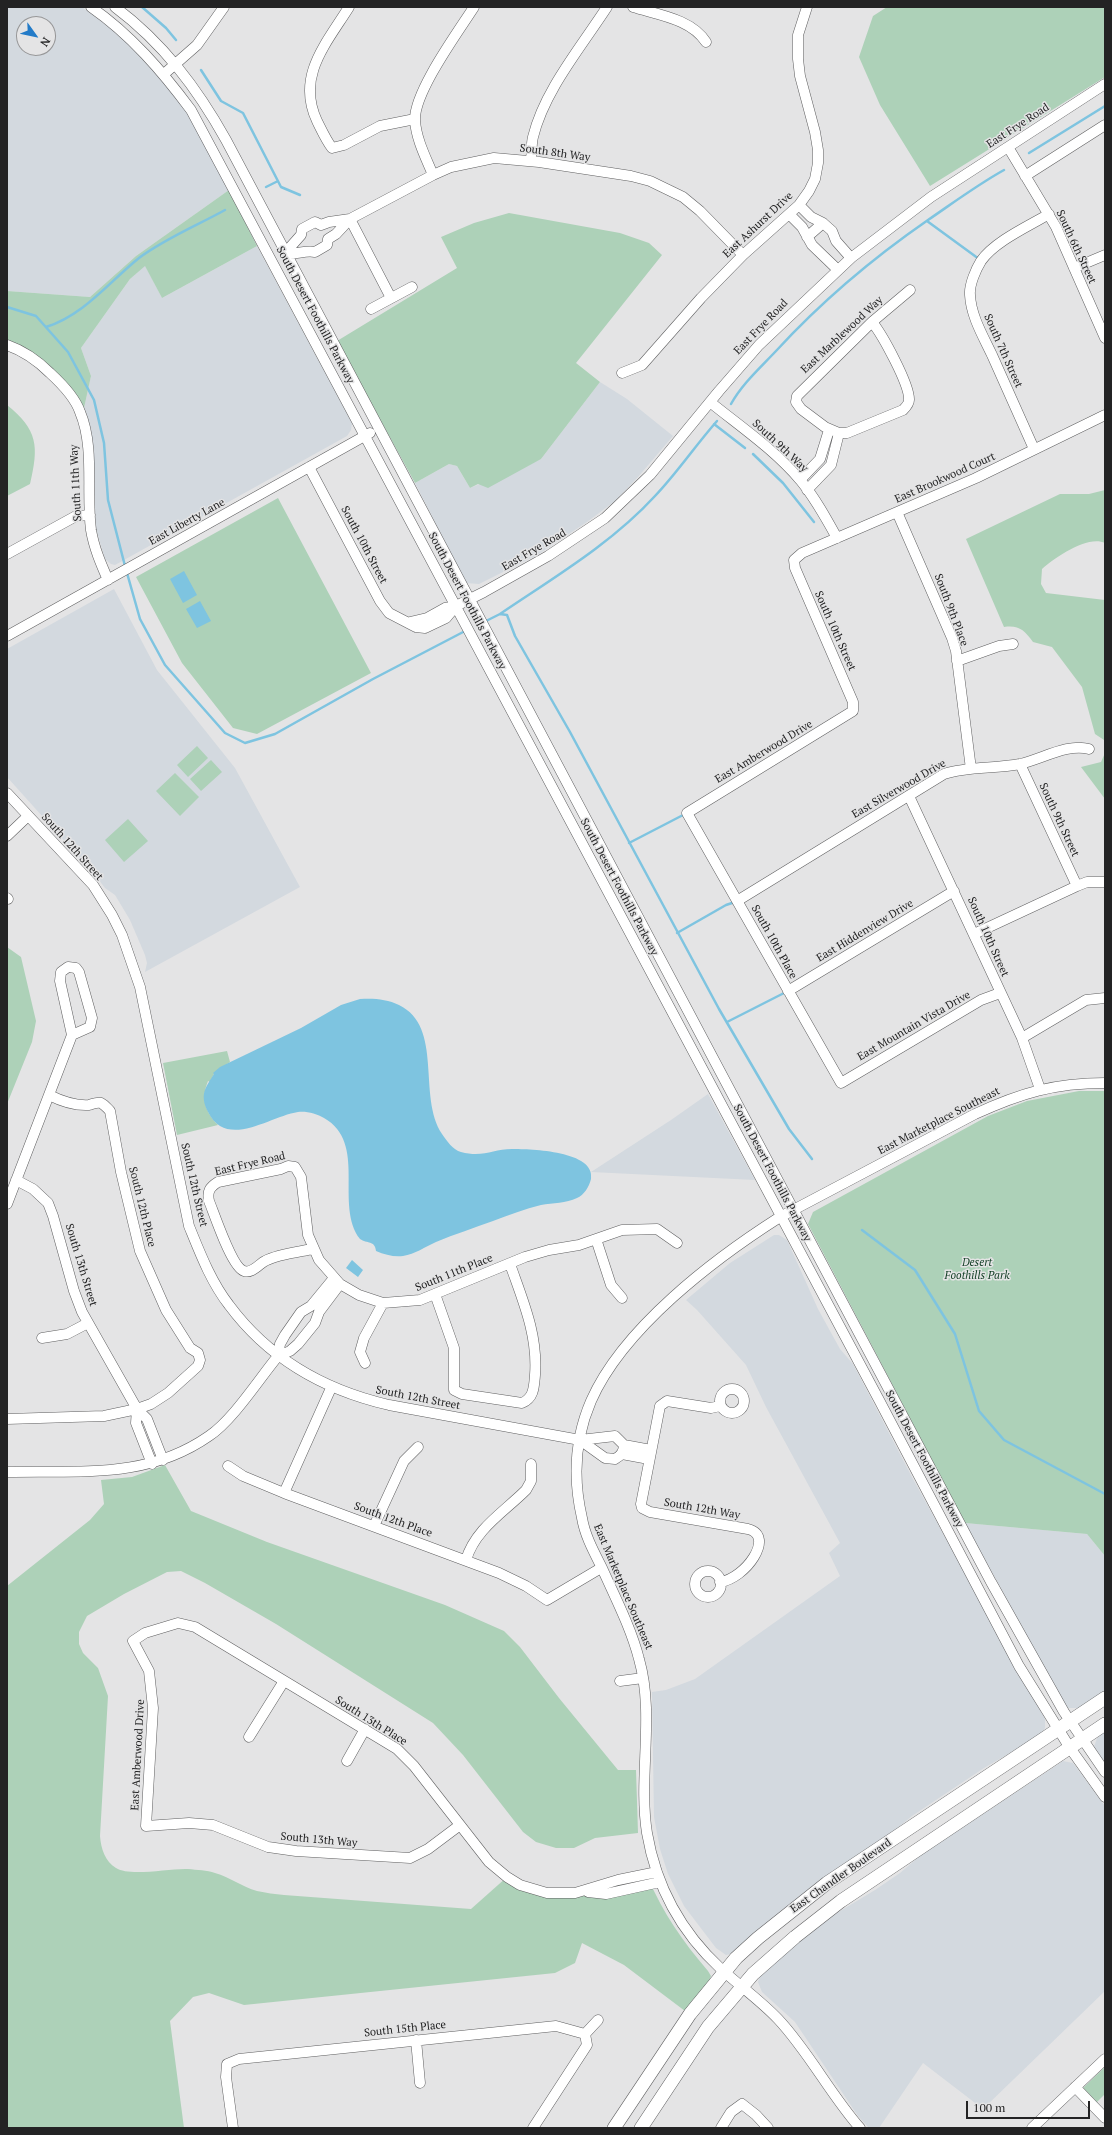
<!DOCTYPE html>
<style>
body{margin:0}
#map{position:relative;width:1112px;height:2135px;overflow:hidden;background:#e4e4e5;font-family:"PT Serif",serif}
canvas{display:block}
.frame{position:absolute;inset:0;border:8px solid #232324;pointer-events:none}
.north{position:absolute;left:16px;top:16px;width:40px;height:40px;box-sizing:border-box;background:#e4e4e5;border:1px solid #979798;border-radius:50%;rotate:123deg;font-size:11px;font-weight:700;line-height:16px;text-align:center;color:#232324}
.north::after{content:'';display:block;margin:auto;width:14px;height:18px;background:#237bc8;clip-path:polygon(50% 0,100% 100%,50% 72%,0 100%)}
.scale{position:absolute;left:966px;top:2101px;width:124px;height:18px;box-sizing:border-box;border:2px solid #232324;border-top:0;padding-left:5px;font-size:12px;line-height:14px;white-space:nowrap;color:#232324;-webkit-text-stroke:3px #e4e4e5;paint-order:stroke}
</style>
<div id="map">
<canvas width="1112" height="2135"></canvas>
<div class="frame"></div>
<div class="north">N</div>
<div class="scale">100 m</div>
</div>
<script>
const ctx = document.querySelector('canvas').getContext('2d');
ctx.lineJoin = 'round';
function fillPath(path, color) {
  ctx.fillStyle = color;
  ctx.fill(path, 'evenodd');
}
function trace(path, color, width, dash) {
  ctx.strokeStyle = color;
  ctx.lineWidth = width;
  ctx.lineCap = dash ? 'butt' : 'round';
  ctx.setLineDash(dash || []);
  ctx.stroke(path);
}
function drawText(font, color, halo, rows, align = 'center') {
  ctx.font = font + ' "PT Serif",serif';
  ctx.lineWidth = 3;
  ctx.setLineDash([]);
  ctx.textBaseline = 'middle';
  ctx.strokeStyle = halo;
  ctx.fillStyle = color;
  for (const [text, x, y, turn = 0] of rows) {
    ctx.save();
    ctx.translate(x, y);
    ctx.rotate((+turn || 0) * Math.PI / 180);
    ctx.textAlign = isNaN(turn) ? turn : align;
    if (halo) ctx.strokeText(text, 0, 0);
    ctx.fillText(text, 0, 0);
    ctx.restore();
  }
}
fillPath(new Path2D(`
 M7,7H82L127,40L160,76L198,128L229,190L136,256L90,297L7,291ZM24,24H48V48H24Z
 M257,246L352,423L351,430L347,436L115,565L111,564L105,559L96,529L91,429L84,408L91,376L81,348L130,279L145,265L162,298Z
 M600,382L627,399L673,436L638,477L615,501L587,522L537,555L479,584L466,583L415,483L449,464L457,466L470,488L541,459Z
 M114,589L157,670L235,768L300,887L145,972L147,963L145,955L130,920L115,895L105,888L95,875L7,777V649Z
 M708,1094L755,1180L591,1172L671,1120Z
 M774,1235H779L787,1240L818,1309L840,1349L853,1364L913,1479L1045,1719V1728L1041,1735L984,1768L912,1816L883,1840L786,1907L735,1953L726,1955L716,1948L684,1906L668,1874L660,1849L654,1817L652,1692L666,1690L695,1679L840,1576L829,1553L840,1543L766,1407L746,1365L697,1310L686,1300L730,1263Z
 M965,1523L1087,1534L1105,1556V1692L1079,1708H1068L1064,1703Z
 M1105,1732V1765L1094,1747L1097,1738Z
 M1063,1761L1073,1763L1105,1806V1991L983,2109L923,2063L879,2128H869L858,2116L795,2022L762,1992L758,1982L760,1976L817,1925L875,1890L900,1873L921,1855Z`), '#d3d9df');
fillPath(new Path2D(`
 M887,7H1105V77L930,186L880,105L859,57L873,16Z
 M229,190L257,246L162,298L145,266L130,279L81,348L91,376L84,408L64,380L45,362L7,341V291L90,297L136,256Z
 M509,213L620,233L649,243L662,255L576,363L600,382L541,459L488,488L478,484L470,488L457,466L449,464L415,483L337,341L457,268L441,237L474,223Z
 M7,405C38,430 39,446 30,484L7,496Z
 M1105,490V543C1087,535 1055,558 1042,569L1041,584L1046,593L1105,600V745L1104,740L1095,734L1082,687L1052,647L1033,642C1024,630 1019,625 1004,627L966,539L1060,494H1089Z
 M278,498L371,673L257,734L233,728L182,663L136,577Z
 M197,746L208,758L188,777L177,765Z
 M1105,753V799L1081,767L1101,762Z
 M211,760L222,772L201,791L190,779Z
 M175,773L199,797L180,816L156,791Z
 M128,819L148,841L124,862L105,840Z
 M7,947L21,957L36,1021L32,1042L7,1104Z
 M227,1051L230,1062L214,1074L210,1082L208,1081C201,1098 205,1112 218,1125L177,1135L163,1063Z
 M1079,1091H1105V1556L1087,1534L965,1523L808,1224L813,1212L988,1116L1027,1101Z
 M165,1465L191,1511L267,1542L445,1605L504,1631L520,1647L559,1698L618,1770H636L638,1833L595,1838L574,1848H556L536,1842L523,1832L463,1755L433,1723L276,1624L205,1583L181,1571L167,1572L124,1594L87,1616L79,1632V1644L83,1653L98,1668L108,1696L100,1836C101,1849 105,1861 116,1868C130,1877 170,1868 188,1869C197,1870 207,1870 215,1873C230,1877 242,1887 257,1891C266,1893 275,1894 284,1895L471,1909L507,1877L547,1893L648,1878C663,1913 683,1942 708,1971L711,1976L708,1983L685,2011L624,1965L582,1943L575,1963L555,1973L244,2005L209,1993L193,1997L170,2021L184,2128H7V1586L90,1520L104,1504L101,1480L132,1477Z
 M1105,2067V2094L1097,2102L1083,2088Z`), '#add1b8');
fillPath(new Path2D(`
 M184,571L197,595L183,603L170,579Z
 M200,601L211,621L197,628L186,609Z
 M360,999C373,998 387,999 399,1005C444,1027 417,1096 442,1134C447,1141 453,1150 461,1152C483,1158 493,1149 512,1149C531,1149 596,1151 591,1179C589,1187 584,1195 577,1198C566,1203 553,1203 541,1205C525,1209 509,1215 493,1221C474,1228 455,1234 436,1242C425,1247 415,1254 403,1256C394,1257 385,1255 376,1251C375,1240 367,1244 360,1239C334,1205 368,1143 324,1118C317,1114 307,1111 298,1112C270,1116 227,1150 208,1112C199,1094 206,1087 214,1074L213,1073L220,1067L301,1028L341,1005Z
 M352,1260L363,1270L358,1277L346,1268Z`), '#7ec4e0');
trace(new Path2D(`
 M142,7L166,28L176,40
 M201,70L221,101L243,113L281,187L300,195
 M1029,153L1105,106
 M266,187L278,181
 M927,221L979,259
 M7,307L36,316L68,352L94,400L104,443L108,500L125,566
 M46,327C84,315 109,282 139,258C164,239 198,225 225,210
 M731,404C742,384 760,368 776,351C821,302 873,258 928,220C953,203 977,185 1004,170
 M714,424L745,448
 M753,454L783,483L814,522
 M127,573L140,619L165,665L225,733L245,743L275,734L373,679L467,630
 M500,614C553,578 611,544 655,496C677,473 695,446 717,421
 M484,622L500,614L507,615L515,636L570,732L719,1009L789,1129L812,1159
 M629,843L685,814
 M677,933L726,905L735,902
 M727,1022L786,992
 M862,1230L915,1270L955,1334L979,1411L1004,1440L1105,1494`), '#7ec4e0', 2.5);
const minor = new Path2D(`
 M91,7C131,35 162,71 191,110L878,1398L1019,1666L1070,1748L1105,1797
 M115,7C163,43 197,88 226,140L991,1582L1064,1712L1105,1772
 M349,7C326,44 296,76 317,121C322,131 326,140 332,148L344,145L380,126L415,119
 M633,7C659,15 691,19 706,42
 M164,74L197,45L224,7
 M1008,147L1056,227L1105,338
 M531,161C532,153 531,145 533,137C544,91 581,47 607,7
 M433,175C426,158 416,139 415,120C414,92 458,32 474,7
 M1025,176L1105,125
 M799,205L811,217L823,223L832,231L836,241L851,258
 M789,214L802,227L812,245L838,270
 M350,219L391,298
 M807,237L823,223
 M285,253C297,255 304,250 315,252L327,245L328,239L336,234L350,219L433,175L451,167L494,158L539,162L631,176L650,181L683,197L700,211L743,255
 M285,253L301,235L302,229L315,222L321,225L329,222L350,219
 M1074,268L1105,255
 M371,309L412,287
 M872,322C882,334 910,385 909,400C909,404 906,407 903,410L847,433H839L825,427L801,409L796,402L797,396L872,322L910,290
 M7,345C24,351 38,361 50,373C62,384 75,397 80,412C95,447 86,494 91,530C94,548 101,564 108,580
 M622,373L642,365L701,298L743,255L799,205L809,191L815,179L818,163V150L815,132L800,76L798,59V35L807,7
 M710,402C741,427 775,450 801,481C815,498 826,518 837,538
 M1034,449C1020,418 1006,386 992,355C983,336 971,316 970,295C969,285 976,269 981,261C995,241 1029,226 1049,214
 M309,467L380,601L389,613L416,627L425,628L446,618L456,606
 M800,480L820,459L829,430
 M807,490L831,465L839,433
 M897,512L952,638L956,651L971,769
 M7,554L76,516L90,515
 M410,622L427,618L445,608L456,606L484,592L548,556L605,518L650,475L719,391L759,345L851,258L931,197L1105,84
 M7,636L370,433
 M957,661L999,646L1013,644
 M1020,764L1077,886
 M7,793L93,885L112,915L122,935L140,987L189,1226C200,1253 211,1282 229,1305C269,1359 324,1390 389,1405L580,1440L615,1436L624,1445C624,1452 621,1456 615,1459L605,1458L580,1440
 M909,796L1022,1038L1040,1089
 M7,836L28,816
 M7,898L8,899
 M737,901L944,774C968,766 995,769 1020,764C1042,759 1068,743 1089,749
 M974,934L1077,886L1087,882H1105
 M788,991L954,891
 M1000,993L981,1000L841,1083L687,813L853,711V702L795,568L794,560L802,553L976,478L1105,415
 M1022,1038L1086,1000L1105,998
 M16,1180L33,1189L48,1203L53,1216L74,1291L82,1312L137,1409L147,1419L163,1460
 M7,1204L72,1035L60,981L61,972L68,967L76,968L79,972L92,1018L90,1027L72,1035
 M596,1239L611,1285L622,1298
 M313,1249C298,1252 278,1254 265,1261C259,1264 252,1274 244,1271C232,1268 214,1213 209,1201C207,1191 210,1187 218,1182L281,1169L288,1166L295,1167L301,1177L308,1235L319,1260L340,1284L359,1295L383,1303L420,1300L525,1257L549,1250L579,1245L622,1230L657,1229L677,1243
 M435,1294L454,1348V1390L462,1394L522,1403C534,1398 534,1387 535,1375C538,1335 523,1301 510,1264
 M42,1338L67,1334L88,1323
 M278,1356L290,1351L298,1344L315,1323L319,1312L340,1284
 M365,1363L360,1352L364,1338L383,1303
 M720 1401a12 12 0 1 1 24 0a12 12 0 1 1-24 0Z
 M720,1406L711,1408L667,1401L660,1406L641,1504L642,1508L650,1512L748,1529C776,1536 745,1579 720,1582
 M137,1409L136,1423L152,1464
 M7,1419L104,1416L137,1409L151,1404L168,1393L198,1366L200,1360L198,1353L190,1348L166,1310L140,1251L121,1172L110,1111C107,1108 105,1105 101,1103C96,1102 93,1104 89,1105C75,1106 61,1101 49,1095
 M624,1445L651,1450
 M622,1454L649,1459
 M228,1466L243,1476L284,1493L499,1573L526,1586L547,1600L601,1568
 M7,1472C79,1470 146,1480 209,1436C233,1420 259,1379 278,1356L280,1344L285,1335L301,1312L311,1306L334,1278
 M284,1493L331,1388
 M374,1526L404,1461L418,1447
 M466,1560C475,1529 504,1512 526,1490L531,1481V1464
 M695 1584a13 13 0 1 1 26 0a13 13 0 1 1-26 0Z
 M620,1681L643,1678
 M249,1737L284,1681
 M347,1761L365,1729
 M460,1825L428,1849L410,1858L296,1851L268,1847L213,1825L189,1823L146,1826L153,1708L149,1671L133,1641L145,1633L178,1623L195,1627L397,1749L414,1766L489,1862L507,1877L520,1885L547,1893H575L618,1880L657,1872
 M588,1892L606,1894L660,1882
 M585,2034L598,2020
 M416,2040L420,2083
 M1075,2087L1105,2118
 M233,2128L226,2077L227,2064L239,2059L556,2026L585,2034
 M533,2128L587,2045L585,2034
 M721,2128L731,2112L742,2104L756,2115L768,2128
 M860,2128C830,2094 809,2052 778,2019C761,2001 740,1986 721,1969C681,1932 656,1886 647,1833C638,1776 655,1715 639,1659C631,1628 615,1597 602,1568C594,1552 585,1536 582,1518C573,1479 575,1438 591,1401C623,1328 714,1259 780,1217L975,1114C1021,1093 1054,1083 1105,1083
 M1032,2128L1105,2059`);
const major = new Path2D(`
 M614,2128L690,2014L736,1958L758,1938L827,1883L1105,1698
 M641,2128L708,2027L753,1974L795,1937L841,1901L1105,1724`);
trace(minor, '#5f5f60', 11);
trace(major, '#5f5f60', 14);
trace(minor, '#fff', 10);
trace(major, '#fff', 13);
drawText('11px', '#232324', '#e4e4e5', [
 ["East Frye Road",1018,126,-33],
 ["South 8th Way",555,153,8],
 ["East Ashurst Drive",758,225,-43],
 ["South 6th Street",1076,247,65],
 ["South Desert Foothills Parkway",315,315,62],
 ["East Frye Road",761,327,-46],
 ["East Marblewood Way",842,335,-43],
 ["South 7th Street",1003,351,66],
 ["South 9th Way",780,446,43],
 ["East Brookwood Court",945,478,-24],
 ["South 11th Way",76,483,-93],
 ["East Liberty Lane",187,522,-29],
 ["South 10th Street",364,545,62],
 ["East Frye Road",534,550,-30],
 ["South Desert Foothills Parkway",467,601,62],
 ["South 9th Place",951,610,69],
 ["South 10th Street",835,631,66],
 ["East Amberwood Drive",764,752,-31],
 ["East Silverwood Drive",899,789,-30],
 ["South 9th Street",1059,820,65],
 ["South 12th Street",72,847,48],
 ["South Desert Foothills Parkway",619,887,62],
 ["East Hiddenview Drive",865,931,-31],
 ["South 10th Street",988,937,66],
 ["South 10th Place",774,942,61],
 ["East Mountain Vista Drive",914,1026,-30],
 ["East Marketplace Southeast",939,1121,-27],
 ["East Frye Road",250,1164,-13],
 ["South Desert Foothills Parkway",772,1173,62],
 ["South 12th Street",194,1185,77],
 ["South 12th Place",142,1207,76],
 ["South 13th Street",81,1265,73],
 ["South 11th Place",454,1273,-22],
 ["South 12th Street",418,1398,11],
 ["South Desert Foothills Parkway",924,1459,62],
 ["South 12th Way",702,1509,10],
 ["South 12th Place",393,1520,20],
 ["East Marketplace Southeast",623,1587,67],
 ["South 13th Place",371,1721,32],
 ["East Amberwood Drive",138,1755,-87],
 ["South 13th Way",319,1840,5],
 ["East Chandler Boulevard",841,1876,-35],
 ["South 15th Place",405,2029,-6]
]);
drawText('italic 11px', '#113e24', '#e4e4e5', [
 ["Desert",977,1263],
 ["Foothills Park",977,1276]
]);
</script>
